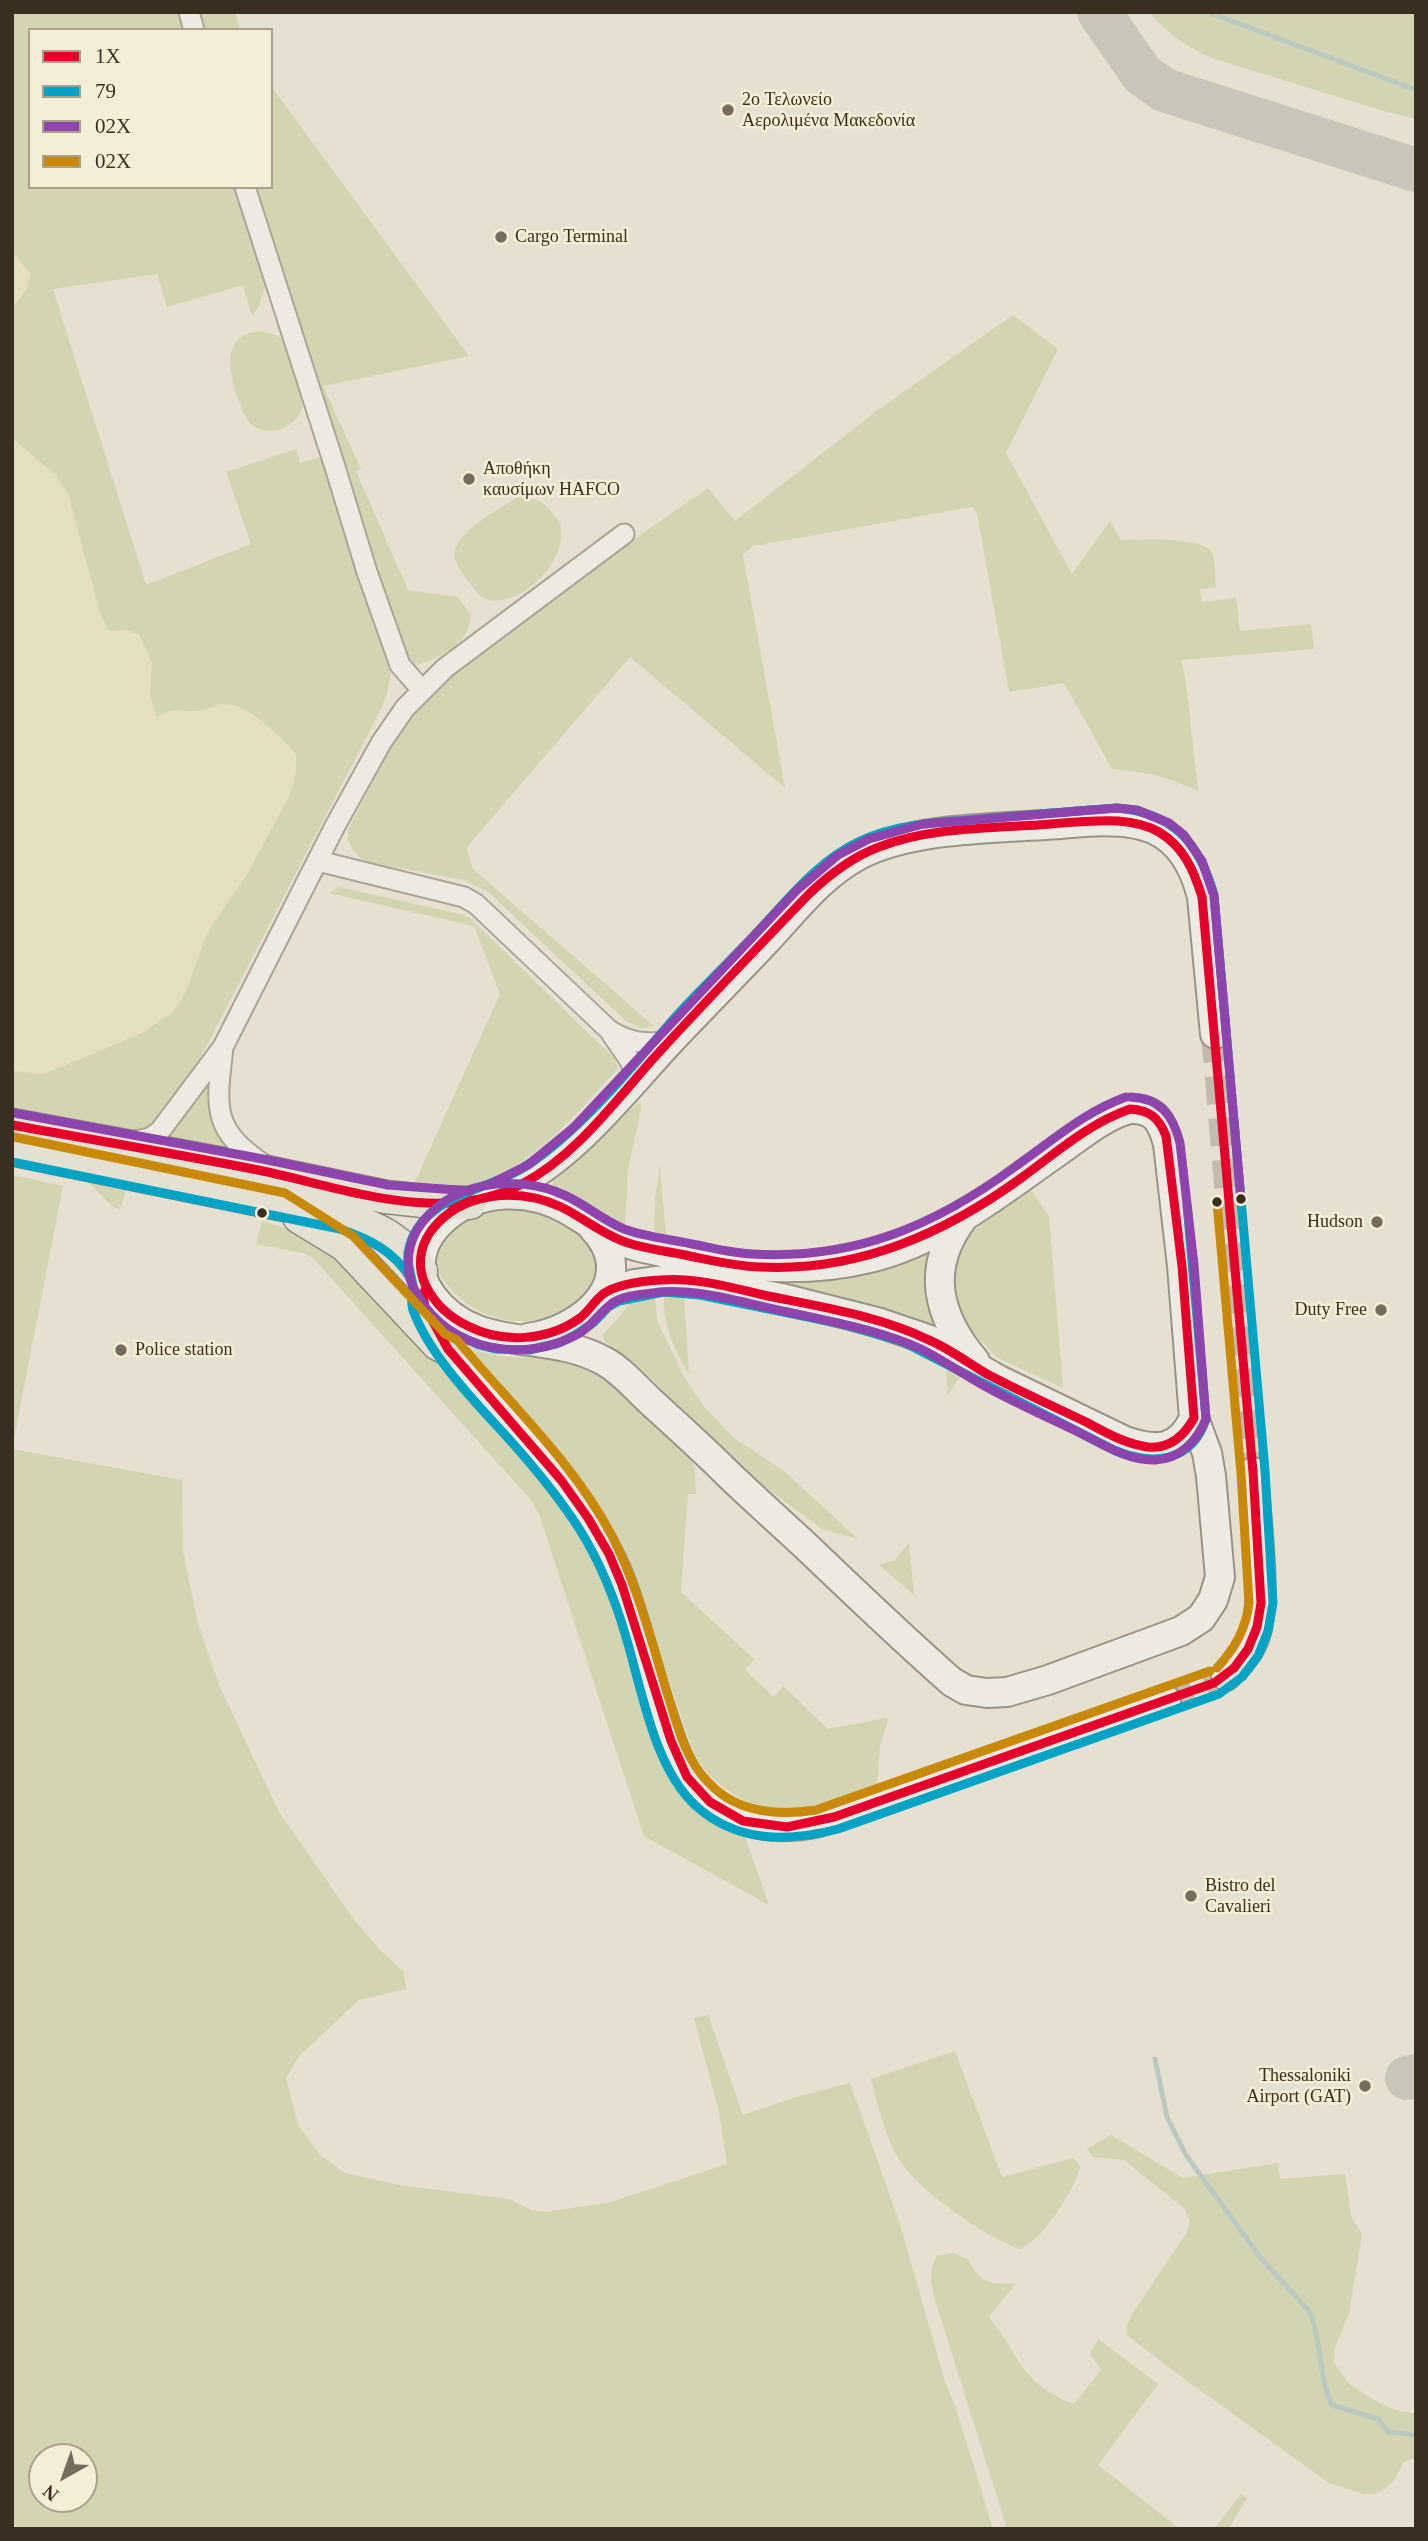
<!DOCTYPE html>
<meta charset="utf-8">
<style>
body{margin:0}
#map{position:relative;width:1428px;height:2541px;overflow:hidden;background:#e5e0cf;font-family:Georgia,serif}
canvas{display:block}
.frame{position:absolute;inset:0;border:14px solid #392e20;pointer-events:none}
.legend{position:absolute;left:28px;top:28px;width:245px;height:161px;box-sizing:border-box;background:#f5eed6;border:2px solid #aaa18d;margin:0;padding:9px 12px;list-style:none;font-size:21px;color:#392e20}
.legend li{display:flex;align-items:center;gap:14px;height:35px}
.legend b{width:35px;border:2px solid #aaa18d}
.north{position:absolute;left:28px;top:2443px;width:70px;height:70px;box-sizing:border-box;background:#f5eed6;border:2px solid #aaa18d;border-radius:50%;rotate:220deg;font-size:19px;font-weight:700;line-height:28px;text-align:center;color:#392e20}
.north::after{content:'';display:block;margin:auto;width:24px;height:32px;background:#756c5d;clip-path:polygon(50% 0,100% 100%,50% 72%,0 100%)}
</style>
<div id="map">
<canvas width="1428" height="2541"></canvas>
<div class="frame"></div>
<ul class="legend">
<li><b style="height:9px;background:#e4002b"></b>1Χ</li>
<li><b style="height:9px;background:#03a3c5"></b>79</li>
<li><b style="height:9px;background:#8e44ad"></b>02Χ</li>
<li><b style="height:9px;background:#c88808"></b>02X</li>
</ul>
<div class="north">N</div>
</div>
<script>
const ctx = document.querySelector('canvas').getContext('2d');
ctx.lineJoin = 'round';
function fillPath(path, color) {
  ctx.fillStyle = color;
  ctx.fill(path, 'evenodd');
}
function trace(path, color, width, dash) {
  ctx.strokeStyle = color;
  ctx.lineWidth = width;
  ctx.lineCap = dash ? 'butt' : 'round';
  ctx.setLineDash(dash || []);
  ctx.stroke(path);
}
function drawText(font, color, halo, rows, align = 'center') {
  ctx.font = font + ' Georgia,serif';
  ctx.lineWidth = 5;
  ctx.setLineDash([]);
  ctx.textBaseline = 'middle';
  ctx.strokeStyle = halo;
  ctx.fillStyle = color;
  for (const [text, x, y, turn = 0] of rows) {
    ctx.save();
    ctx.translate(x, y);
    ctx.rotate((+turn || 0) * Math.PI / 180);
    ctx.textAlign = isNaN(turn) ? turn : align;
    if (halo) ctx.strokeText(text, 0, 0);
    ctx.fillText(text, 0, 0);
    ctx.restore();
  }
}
fillPath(new Path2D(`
 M12,252L31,274L27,289L12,308Z
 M12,438L56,475L68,494L101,616L109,631L125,630L139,634L152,663L150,695L157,717L171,709L200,711L227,703L241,706L284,739L296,754V773L289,797L246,876L209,930L184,995L173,1012L142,1033L44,1074L12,1071Z`), '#e4dfc0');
fillPath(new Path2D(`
 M12,12H179L185,30H30V187H236L266,282L259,307L252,316L243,285L167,307L157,274L53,289L146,585L251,544L226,472L296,449L300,463L320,457L330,474L390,654C392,675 389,690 381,709L193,1072C175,1097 161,1129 128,1133L12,1114V1071L44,1074L142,1033L173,1012L184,995L209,930L246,876L289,797L296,773V754C283,738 246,702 225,704C216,704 207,710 198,711C177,713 178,705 156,717L150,695L152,663L139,634L125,630L109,631L101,616L68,494L56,475L12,438V308L27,289L31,274L12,252Z
 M192,12H235L240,30H198Z
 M1149,12H1416V119L1387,112L1212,58C1185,46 1169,34 1149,12Z
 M271,86L469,356L323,386L361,469L356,471L408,590L458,597L471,615C469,622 469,630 464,636C455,649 431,662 416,665L404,658L248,187H271Z
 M1013,315L1058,349L1006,453L1072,574L1110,521L1121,540C1138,540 1205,536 1212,553C1216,562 1215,577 1216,587L1200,589L1202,602L1236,598L1240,631L1311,624L1314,649L1181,660L1186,683L1198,791C1165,776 1148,772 1112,769L1064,683L1009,692L977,513L972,507L753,546L743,555L785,788L630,657L466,848L473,869L654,1026L641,1028L626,1021L487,891L463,880L368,862C356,858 346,843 348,830L388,752L404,728L419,708L454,673L623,547L708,488L735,521L878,410Z
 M261,331C271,333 284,337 289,346C293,352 294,361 296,367C303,389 312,409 289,425C278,433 260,433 250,423C244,416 241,406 238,398C228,371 221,334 261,331Z
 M516,498C532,497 544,500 553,514C555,517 561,523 561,527C565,559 533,594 503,600C489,603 479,597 472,586C466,577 458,569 455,559C450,534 498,510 516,498Z
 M339,887L460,914L471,919L615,1059L618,1068C576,1115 519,1184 451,1189C439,1190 425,1186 414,1184L500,994L474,926L329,893Z
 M208,1083L234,1152L161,1144L179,1123L202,1088Z
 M638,1103L641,1105V1110L628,1169L625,1226L613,1225L587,1205L553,1186L552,1180Z
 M660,1165L666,1237L655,1232L654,1228L655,1198Z
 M12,1175L63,1186L12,1449L182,1480L183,1551L197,1620L219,1685L279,1812L352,1917L380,1950L404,1972L406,1989L359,2000L299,2056L286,2078L298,2125L320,2155L345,2173L399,2185L509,2199L531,2210L546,2212L611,2202L727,2164L719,2112L694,2018L708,2015L743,2115L796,2097L850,2083L899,2221L946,2385L956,2408L993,2529H12ZM42,2457H84V2499H42Z
 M89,1183L126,1191L120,1209L113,1207Z
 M1030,1189L1049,1216L1063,1388L996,1357L961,1319L955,1305L954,1259L968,1235Z
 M500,1204C515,1207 533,1209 547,1214C554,1216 560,1221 566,1225C653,1277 540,1359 465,1302C450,1290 439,1277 433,1259L447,1228Z
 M262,1221L311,1236L357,1267L442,1365L447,1361L533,1460L603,1562L652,1724L743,1831L769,1905L644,1836L549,1545L540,1517L531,1500L313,1258L303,1253L256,1244Z
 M933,1246L940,1330L712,1270Z
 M670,1293L684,1296L689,1375C674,1349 662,1323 664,1294Z
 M648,1294L655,1295L657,1321L685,1379L705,1408L734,1438L784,1471L858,1539L822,1529L765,1487L629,1358L604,1341L603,1334L621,1315L630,1301Z
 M464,1345C497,1362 531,1355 565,1361C611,1369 656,1424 689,1455L695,1468L696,1494H688L681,1592L754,1659L745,1670L774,1697L783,1686L828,1729L887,1718L888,1720L880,1746L877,1784C852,1793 826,1804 799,1809C758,1816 712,1788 694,1753L632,1575L606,1518L574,1472L548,1441L466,1352Z
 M949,1369L961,1375L948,1395L946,1371Z
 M909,1543L914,1595L879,1565L895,1560Z
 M955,2051L1002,2177L1074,2158L1080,2167C1073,2192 1044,2238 1020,2249C989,2240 921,2191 903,2165C885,2140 879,2108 871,2079Z
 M1111,2135L1183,2178L1278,2163L1280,2179L1345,2174L1351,2216L1362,2234L1349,2313L1335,2347L1334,2363L1349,2384L1381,2404L1398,2411L1416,2413V2458L1404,2462L1395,2479L1385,2489L1374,2494H1363L1329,2483L1179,2375L1127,2335V2325L1132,2314L1186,2234L1190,2222L1185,2209L1124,2160L1093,2157L1087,2149Z
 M953,2253L968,2259C978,2282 992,2286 1016,2283L989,2317C1021,2357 1020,2383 1074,2404L1101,2370L1090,2354L1098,2339L1158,2384L1098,2465L1180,2529H1007L936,2303C932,2287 927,2272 937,2256Z
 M1241,2494L1247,2498L1228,2529H1214Z`), '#d2d4b2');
trace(new Path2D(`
 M1208,12L1416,90
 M1155,2059L1167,2117L1186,2155L1260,2257L1310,2312C1322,2341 1318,2377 1332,2405L1378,2419L1388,2432L1416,2435`), '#bacac1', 5);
trace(new Path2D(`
 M1099,12L1142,74L1164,90L1416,170
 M1407,2078L1416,2076`), '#c9c5b8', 44);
trace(new Path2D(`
 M1215,1034L1253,1472
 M1166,1700L1214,1683`), '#c3bcac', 28, [28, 14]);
const street = new Path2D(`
 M189,12L194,30
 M245,187L335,467L367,572L400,665L421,689
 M318,861L464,897L476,904L609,1030C630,1043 646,1045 670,1041
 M611,1033L631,1062L635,1082
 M223,1048C216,1108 211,1130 266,1166
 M130,1142L150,1138L160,1131L223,1047L335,826L381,743L405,708L445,668L624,534`);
const secondary = new Path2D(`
 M1130,1109C1155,1108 1162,1122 1168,1144L1182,1266L1194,1418L1207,1453L1211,1476L1220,1577L1213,1600L1201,1618L1181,1631L1048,1680L1007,1692L987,1693L966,1690L952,1682C903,1639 856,1594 809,1549C781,1523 753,1498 726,1472C701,1447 675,1424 649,1400C635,1387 621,1370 604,1361C547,1329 476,1355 432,1296C411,1268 421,1238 446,1217C480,1189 528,1188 566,1209C591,1223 611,1240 639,1247C715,1264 793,1277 870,1258C939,1241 996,1195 1053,1155C1077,1139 1102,1116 1130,1109Z
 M498,1194C571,1161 617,1098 670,1041C702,1007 734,975 766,941C794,911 821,875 859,855C917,825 1008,829 1072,823C1139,816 1184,824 1202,897L1215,1034
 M963,1218C925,1268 937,1316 975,1361
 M603,1294L634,1284L663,1280L692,1281L786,1299L877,1322L930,1340L999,1380L1125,1441C1155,1451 1179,1452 1194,1418
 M437,1330C456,1363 481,1390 506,1417C551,1468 596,1518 621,1582C637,1625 647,1670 662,1714C671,1740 678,1768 698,1789C731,1825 773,1832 819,1822L1166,1700
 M528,1338C582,1331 642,1280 593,1228
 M1226,1676C1237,1665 1247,1655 1253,1641C1269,1605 1255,1515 1253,1472`);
const primary = new Path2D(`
 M12,1125L261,1171L386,1197L432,1202L470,1203
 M12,1149L343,1217C377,1228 402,1239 421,1271
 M299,1217L345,1245L438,1344L448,1349`);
trace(street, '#aaa597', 23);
trace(secondary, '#9a9488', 32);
trace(primary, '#908a7e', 35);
trace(street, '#edeae1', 19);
trace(secondary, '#edeae1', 28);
trace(primary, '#e4e0d2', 32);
trace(new Path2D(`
 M1130,1109C1150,1110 1159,1118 1166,1136L1182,1266L1194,1418C1184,1436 1169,1449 1148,1447C1125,1444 1105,1432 1086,1422C1053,1406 1019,1391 987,1374C968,1363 950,1349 929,1340C879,1316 822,1307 768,1296C733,1288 696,1277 660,1280C643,1281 617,1284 603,1294C594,1301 589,1311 580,1318C548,1341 503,1344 468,1326C451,1318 435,1304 426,1286C417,1268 419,1248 431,1231C461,1191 519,1187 561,1207C584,1218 603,1235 628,1243C647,1249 666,1251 685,1255C710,1260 734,1266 760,1267C859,1272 946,1233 1024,1176C1058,1151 1090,1123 1130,1109Z
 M12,1125C94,1140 176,1154 258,1170C342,1187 439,1227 522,1184C575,1156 613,1104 652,1060C703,1004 756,949 809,894C830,874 852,857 879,847C928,828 986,828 1038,825C1064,823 1091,820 1118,821C1131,822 1147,825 1159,832C1184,847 1194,871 1202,897L1253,1472L1261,1603L1257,1627L1248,1649L1234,1668L1214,1683L834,1817L787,1827L743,1821L710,1802L687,1777L671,1741L622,1585L609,1554L588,1518L561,1480L448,1349L425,1307L423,1297L426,1286`), '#e4002b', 9);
trace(new Path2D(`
 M1117,808C1173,813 1199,842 1214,895L1265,1471L1273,1603L1268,1631L1258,1656L1242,1677L1219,1694L838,1829C788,1842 737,1843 696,1806C654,1768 642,1690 626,1637C615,1599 601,1564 580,1530C559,1497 534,1467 508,1438C476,1403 429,1355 413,1310C410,1301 413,1295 413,1286C411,1274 407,1265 408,1253C416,1203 471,1193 510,1175C527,1167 543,1155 558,1142C603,1104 640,1057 678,1014C705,985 733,958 760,929C790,897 819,860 860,841C899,823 942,822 983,819C1028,815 1072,811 1117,808Z
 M12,1162L340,1229C370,1239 393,1251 411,1278
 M453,1333L479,1345L495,1349L529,1350L559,1343L575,1335L593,1323L608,1307L619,1301L664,1292L700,1295L842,1324L903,1342L1114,1450C1151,1466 1192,1463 1206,1419L1187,1205`), '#03a3c5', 9);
trace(new Path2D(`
 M1126,1097C1084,1112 1052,1141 1016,1166C935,1226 854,1260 752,1254C731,1253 712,1248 692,1244C669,1239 646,1237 624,1229C602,1220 585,1204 564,1195C515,1173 447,1181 417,1230C405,1251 405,1276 418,1296C450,1351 524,1364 578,1334C592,1326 598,1314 610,1305C621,1295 645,1294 660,1292C702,1289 747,1304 788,1312C833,1322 879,1330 921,1349C942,1359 961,1373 981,1384C1011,1401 1043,1415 1074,1430C1099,1442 1126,1461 1155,1460C1180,1459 1197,1441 1206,1419L1194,1265L1180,1143C1173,1115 1160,1098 1130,1097
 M14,1113L263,1159L388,1185L470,1191
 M490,1184L528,1165L573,1128L797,890L838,855L869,839L923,824L1117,808L1137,810L1169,823L1184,835L1202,861L1214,896L1241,1200`), '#8e44ad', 9);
trace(new Path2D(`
 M14,1137L285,1193L353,1236L445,1334L457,1340C510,1404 573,1462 612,1536C636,1583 650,1635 665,1686C676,1719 683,1757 708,1782C736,1813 777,1816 816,1810L1210,1671
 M1217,1202L1241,1473L1249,1603C1246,1629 1235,1648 1217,1668`), '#c88808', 9);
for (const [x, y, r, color] of [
 [728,110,7,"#756c5d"],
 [501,237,7,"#756c5d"],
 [469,479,7,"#756c5d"],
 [1241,1199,6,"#392e20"],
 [1217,1202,6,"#392e20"],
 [262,1213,6,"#392e20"],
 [1377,1222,7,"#756c5d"],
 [1381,1310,7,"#756c5d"],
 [121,1350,7,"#756c5d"],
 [1191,1896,7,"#756c5d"],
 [1365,2086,7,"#756c5d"]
]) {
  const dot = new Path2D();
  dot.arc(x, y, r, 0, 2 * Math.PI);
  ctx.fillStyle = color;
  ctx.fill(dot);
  trace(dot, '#f5eed6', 2.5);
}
drawText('18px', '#392e20', '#f5eed6', [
 ["2ο Τελωνείο",742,100],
 ["Αερολιμένα Μακεδονία",742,121],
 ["Cargo Terminal",515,237],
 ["Αποθήκη",483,469],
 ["καυσίμων HAFCO",483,490],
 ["Hudson",1363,1222,"right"],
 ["Duty Free",1367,1310,"right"],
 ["Police station",135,1350],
 ["Bistro del",1205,1886],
 ["Cavalieri",1205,1907],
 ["Thessaloniki",1351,2076,"right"],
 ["Airport (GAT)",1351,2097,"right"]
], 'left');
</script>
